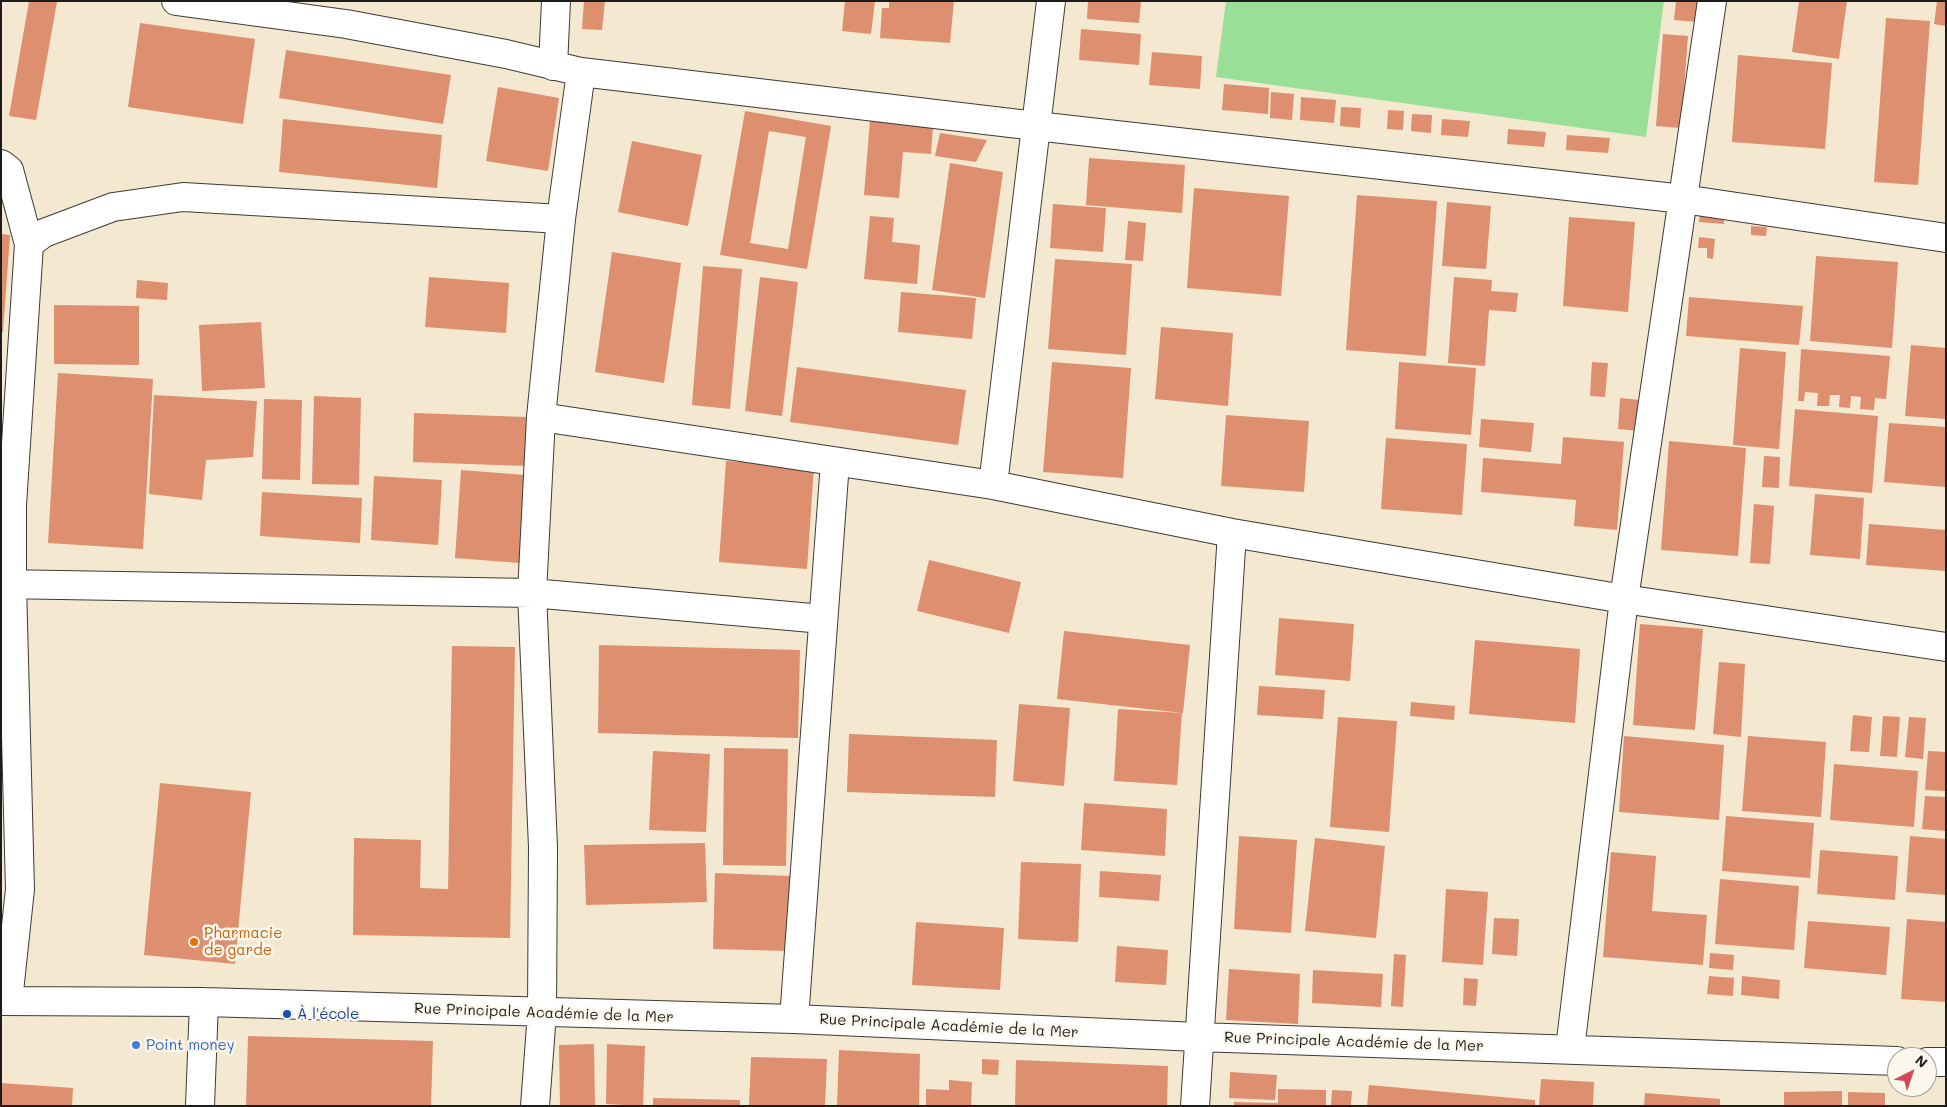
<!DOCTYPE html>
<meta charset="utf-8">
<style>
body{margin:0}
#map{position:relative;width:1947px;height:1107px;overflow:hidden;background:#f4e8d0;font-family:Mali,sans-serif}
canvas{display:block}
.frame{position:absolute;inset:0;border:2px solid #1c1c1c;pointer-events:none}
.north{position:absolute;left:1887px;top:1047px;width:50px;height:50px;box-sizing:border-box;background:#fbf7ec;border:1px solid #a29f99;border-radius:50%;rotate:41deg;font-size:14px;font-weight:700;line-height:20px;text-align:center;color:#1c1c1c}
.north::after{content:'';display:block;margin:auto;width:18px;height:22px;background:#d1495b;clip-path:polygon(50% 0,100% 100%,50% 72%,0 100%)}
</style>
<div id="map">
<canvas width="1947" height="1107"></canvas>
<div class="frame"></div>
<div class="north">N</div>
</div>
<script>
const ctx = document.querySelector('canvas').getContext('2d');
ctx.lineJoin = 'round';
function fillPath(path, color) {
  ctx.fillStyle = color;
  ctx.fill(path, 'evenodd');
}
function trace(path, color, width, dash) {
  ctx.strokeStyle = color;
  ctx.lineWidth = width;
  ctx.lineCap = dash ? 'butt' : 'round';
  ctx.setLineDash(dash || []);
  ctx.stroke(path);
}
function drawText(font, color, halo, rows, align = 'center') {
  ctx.font = font + ' Mali,sans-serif';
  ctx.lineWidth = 5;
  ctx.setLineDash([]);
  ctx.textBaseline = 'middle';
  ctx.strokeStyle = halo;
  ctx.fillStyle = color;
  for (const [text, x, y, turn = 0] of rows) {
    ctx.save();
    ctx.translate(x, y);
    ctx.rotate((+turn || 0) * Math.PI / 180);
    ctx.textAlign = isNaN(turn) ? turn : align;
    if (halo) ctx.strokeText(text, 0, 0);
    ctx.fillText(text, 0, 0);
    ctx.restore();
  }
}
fillPath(new Path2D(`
 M1226,1H1664L1646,137L1216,77Z`), '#99df98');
fillPath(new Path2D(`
 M29,1L57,2L36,120L9,116Z
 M584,1H605L602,30L582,29Z
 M845,1H875L871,34L842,31Z
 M889,1H954L950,43L880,38L882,8H889Z
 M1088,1H1141L1139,23L1087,19Z
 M1676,1H1699L1698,22L1674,20Z
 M1799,1H1847L1839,59L1792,52Z
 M1937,1H1946V26L1934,24Z
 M1886,18L1930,21L1918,185L1874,182Z
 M140,23L255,39L243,124L128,107Z
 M1081,29L1141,34L1139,65L1079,60Z
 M1663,34L1688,36L1681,128L1656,126Z
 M286,50L451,75L443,124L279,98Z
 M1152,52L1202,56L1200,89L1149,85Z
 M1738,55L1832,63L1825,149L1732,142Z
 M1224,84L1269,88L1268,114L1222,110Z
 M498,87L559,98L548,171L486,161Z
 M1271,92L1294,94L1292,120L1270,118Z
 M1301,97L1336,100L1334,123L1300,120Z
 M1341,107L1361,108L1360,128L1340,126Z
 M1388,110L1404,111L1403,130L1387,129Z
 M745,111L831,126L807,269L720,255ZM769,131L806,137L788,249L750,243Z
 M1412,114L1432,115L1431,133L1411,131Z
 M283,119L442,135L437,188L279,172Z
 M1442,119L1470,121L1468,137L1441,135Z
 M870,120L933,126L931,154L903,152L899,198L864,195Z
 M1508,129L1546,132L1544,147L1507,144Z
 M940,133L987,140L976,162L935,156Z
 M1567,135L1610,138L1608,153L1566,150Z
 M632,141L702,155L688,226L618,212Z
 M1089,158L1185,165L1182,213L1086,205Z
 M950,163L1003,172L985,298L932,290Z
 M1194,188L1289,196L1281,296L1187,288Z
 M1357,195L1437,201L1426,356L1346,350Z
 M1447,202L1491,206L1486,269L1442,266Z
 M1053,204L1106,208L1103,252L1050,248Z
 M1700,212L1724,214V224L1699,222Z
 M870,216L894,218L892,242L920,245L917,284L864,279Z
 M1569,217L1635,222L1628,312L1563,306Z
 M1128,221L1146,223L1143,261L1125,260Z
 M1751,226L1767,227L1766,236L1751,235Z
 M1,234L10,235L3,332H1Z
 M1699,237L1715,239L1713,259L1707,258V248H1698Z
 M612,252L681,263L664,383L595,372Z
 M1816,256L1898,262L1892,348L1810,341Z
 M1055,259L1132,264L1126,355L1048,349Z
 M703,266L742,269L730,409L692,405Z
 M429,277L509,283L506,333L425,327Z
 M760,277L798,282L782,416L745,411Z
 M1454,277L1492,280L1491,291L1518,293L1516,312L1489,310L1485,366L1448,363Z
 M137,280L168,283L167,300L136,298Z
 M901,292L976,298L972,339L898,332Z
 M1689,297L1803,306L1799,345L1686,336Z
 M54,305L139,306V365L54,364Z
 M261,322L265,388L202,391L199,325Z
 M1161,327L1233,333L1228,406L1155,399Z
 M1911,345L1946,348V419L1905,416Z
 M1740,348L1786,352L1779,449L1733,445Z
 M1801,349L1890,356L1886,399L1875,398L1874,410L1860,409L1861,397L1851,396L1850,408L1839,407L1840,395H1830L1829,406H1817L1818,393L1805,392L1804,401H1798Z
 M1052,362L1131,368L1123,478L1043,472Z
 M1399,362L1476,368L1471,435L1395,429Z
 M1592,362L1608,363L1605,397L1590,396Z
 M797,367L966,390L958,445L790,422Z
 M58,373L153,379L143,549L48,543Z
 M154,395L257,401L253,457L206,460L202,500L149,494Z
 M314,396L361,398L359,485L312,484Z
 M1620,398L1640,400L1638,431L1618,429Z
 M264,399L302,400L300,480L262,479Z
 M1795,409L1878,416L1872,493L1789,486Z
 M414,413L526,417L525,466L413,462Z
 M1226,415L1309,421L1304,492L1221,486Z
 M1481,419L1534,423L1531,452L1479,447Z
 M1889,423L1946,427V487L1884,482Z
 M1563,437L1624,442L1617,530L1574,526L1576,500L1481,492L1483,458L1561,464Z
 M1386,438L1467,444L1462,515L1381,509Z
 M1669,441L1746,448L1738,556L1661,550Z
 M1764,456L1780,457L1779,488L1762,487Z
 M726,461L814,467L807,569L719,562Z
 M461,470L525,475L519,563L455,558Z
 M374,476L442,480L438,545L371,540Z
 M262,492L362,498L360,543L260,536Z
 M1815,494L1864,498L1860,559L1810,555Z
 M1754,504L1774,506L1770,564L1750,563Z
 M1869,524L1946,530V571L1866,565Z
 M929,560L1021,582L1009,633L917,611Z
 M1279,618L1354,624L1350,681L1275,675Z
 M1640,624L1703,629L1695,730L1633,725Z
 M1064,631L1190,645L1183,713L1057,699Z
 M1475,640L1580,649L1575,723L1469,714Z
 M599,645L800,650L798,738L598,733Z
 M452,646L515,647L510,938L353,935L354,838L421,840L420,888L448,889Z
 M1719,662L1745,664L1741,737L1713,734Z
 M1259,686L1325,690L1323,719L1257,715Z
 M1411,702L1455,706L1454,720L1410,716Z
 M1019,704L1070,708L1064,786L1013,781Z
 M1118,709L1182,713L1177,785L1114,781Z
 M1853,715L1872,717L1869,752L1850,751Z
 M1883,716L1900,717L1897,757L1880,756Z
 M1338,717L1397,721L1389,832L1330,827Z
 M1909,717L1926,718L1923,759L1905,757Z
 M849,734L997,740L995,797L847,792Z
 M1624,736L1724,745L1719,820L1619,812Z
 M1748,736L1826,742L1821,817L1742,811Z
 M724,748L788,749L786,866L723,865Z
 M653,751L710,754L706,832L649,830Z
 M1928,751L1946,752V791L1925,790Z
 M1834,764L1918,771L1914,827L1830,820Z
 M160,783L251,792L235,964L144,955Z
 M1925,796L1946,797V831L1922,829Z
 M1084,803L1167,809L1165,856L1081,850Z
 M1726,816L1814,823L1810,878L1722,871Z
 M1239,836L1297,840L1291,933L1234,929Z
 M1910,836L1946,839V895L1906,892Z
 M1315,838L1385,846L1376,938L1305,931Z
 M705,843L707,902L586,905L584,845Z
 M1820,850L1898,856L1895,900L1817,894Z
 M1611,852L1656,856L1652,911L1707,915L1703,965L1603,957Z
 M1021,862L1081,864L1078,942L1018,939Z
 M1100,871L1161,875L1159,901L1099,897Z
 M715,873L790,876L788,951L713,949Z
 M1720,879L1799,886L1794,950L1715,944Z
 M1446,889L1488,892L1483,965L1442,962Z
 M1494,918L1519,919L1517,956L1492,954Z
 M1907,919L1946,922V1002L1901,999Z
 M1808,921L1890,927L1886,975L1804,968Z
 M916,922L1004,928L1000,990L912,985Z
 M1117,946L1168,950L1166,985L1115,982Z
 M1710,953L1734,955L1733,970L1709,968Z
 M1394,954L1406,955L1403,1007L1391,1006Z
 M1229,969L1300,974L1298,1024L1226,1020Z
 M1313,970L1383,974L1381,1007L1312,1003Z
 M1709,976L1734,978L1733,996L1707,994Z
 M1742,976L1780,980L1779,999L1741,995Z
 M1464,978L1478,979L1476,1006L1463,1005Z
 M248,1036L433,1041L431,1106H246Z
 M594,1044L595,1106H560L559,1045Z
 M607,1044L645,1046L643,1106L606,1104Z
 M839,1050L920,1054L919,1106H837Z
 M751,1057L827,1059L825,1106H749Z
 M982,1059L999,1060L998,1075L982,1074Z
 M1016,1060L1168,1066L1167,1106H1015Z
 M1230,1072L1277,1075L1275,1100L1229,1098Z
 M1541,1079L1594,1082L1593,1106H1539Z
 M949,1080L972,1082L971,1106H926V1089L949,1090Z
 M1,1083L73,1088L72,1106H1Z
 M1369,1085L1535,1100V1106H1367Z
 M1278,1089L1326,1090V1106H1234V1102L1278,1103Z
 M1332,1090L1352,1091L1351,1106H1331Z
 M1842,1091V1106H1784V1092Z
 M1848,1092L1885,1093V1106H1848Z
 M1645,1093L1720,1099V1106H1644Z
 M653,1098L740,1100V1106H653Z`), '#dd8f6f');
const minor = new Path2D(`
 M176,1L346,24L506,54L581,72L1036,126L1683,199L1946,238
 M553,66L556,1
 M1,164L9,170L29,244L12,505V584L20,889L8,1001
 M29,244L44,233L113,207L183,197L561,219
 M541,417L993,485L1232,533L1624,599L1946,647
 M993,485L1051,1
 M1,584L532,593L823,619
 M1,1001L204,1002L794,1019L1198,1037L1897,1061
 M794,1019L835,462
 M1570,1049L1624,599L1712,1
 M1927,1062H1946
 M200,1106L204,1002
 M535,1106L542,1013L543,847L532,593L541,417L561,219L581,72
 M1195,1106L1232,533`);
trace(minor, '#3c3b37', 30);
trace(minor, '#fff', 28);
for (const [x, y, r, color] of [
 [194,942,5,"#e8710a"],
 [287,1014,5,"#1a4fb4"],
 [136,1045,5,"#3f7fe0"]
]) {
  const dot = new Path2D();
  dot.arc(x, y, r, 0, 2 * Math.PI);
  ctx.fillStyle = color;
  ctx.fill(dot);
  trace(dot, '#fbf7ec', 2);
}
drawText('15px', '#c56008', '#fbf7ec', [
 ["Pharmacie",204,933],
 ["de garde",204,950]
], 'left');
drawText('15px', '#1c1c1c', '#fbf7ec', [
 ["Rue Principale Académie de la Mer",544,1013,2],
 ["Rue Principale Académie de la Mer",949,1026,3],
 ["Rue Principale Académie de la Mer",1354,1042,2]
]);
drawText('15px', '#164399', '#fbf7ec', [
 ["À l'école",297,1014]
], 'left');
drawText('15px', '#366cbe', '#fbf7ec', [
 ["Point money",146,1045]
], 'left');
</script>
